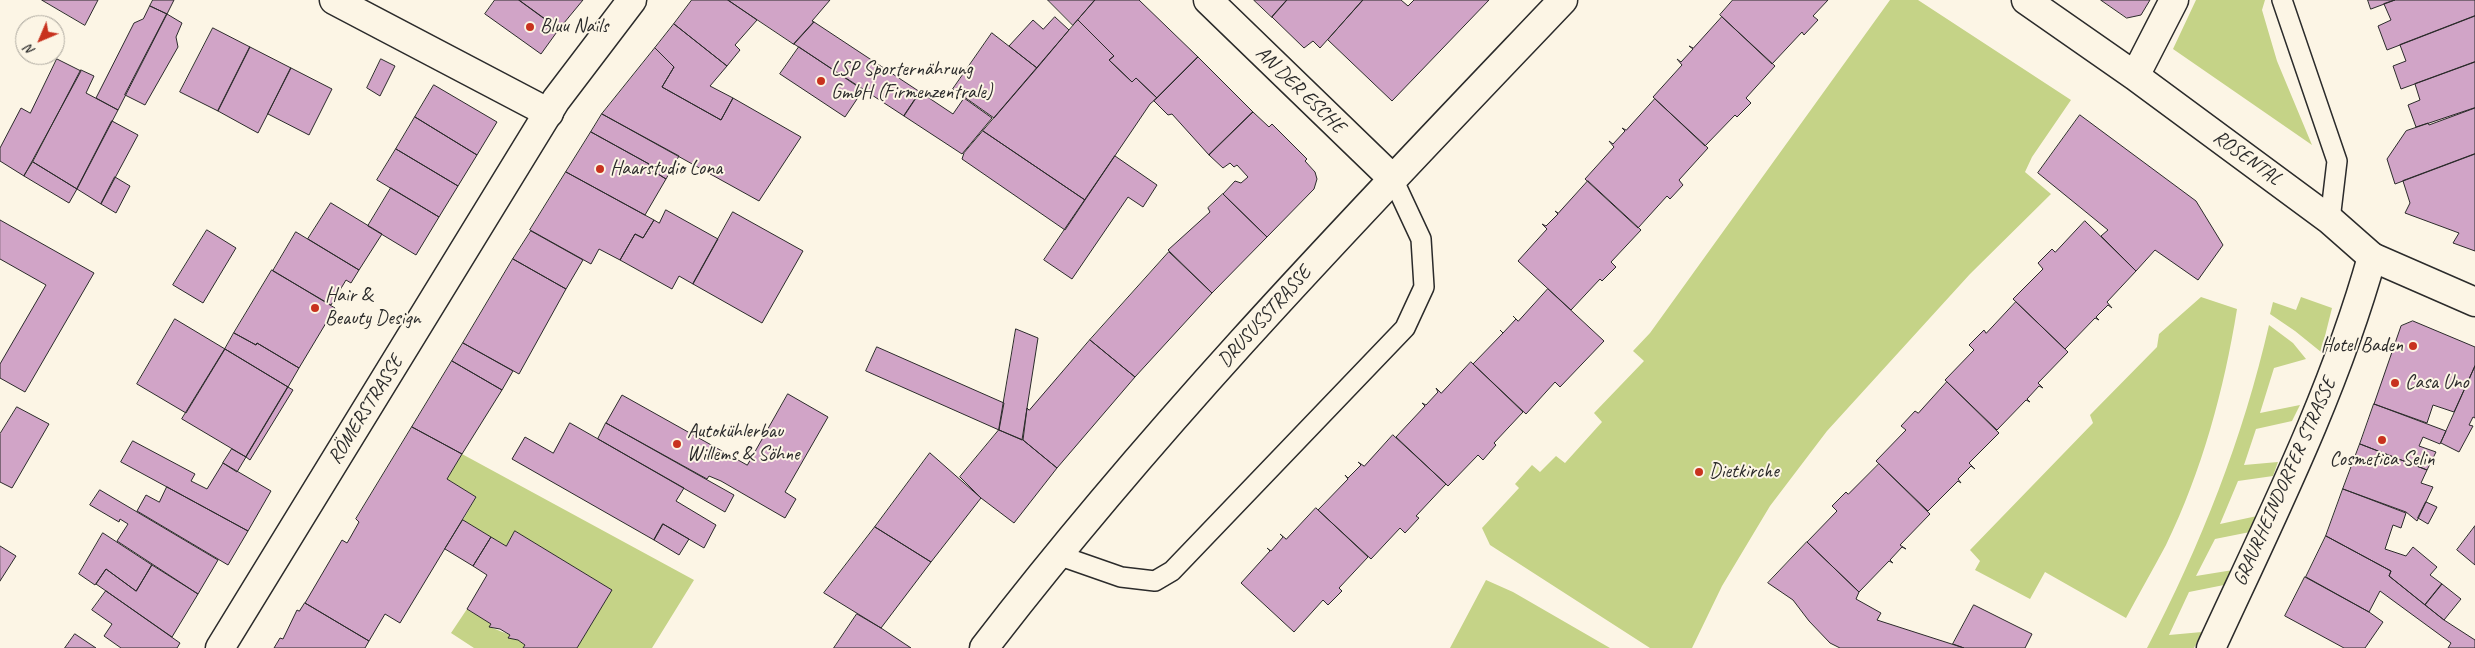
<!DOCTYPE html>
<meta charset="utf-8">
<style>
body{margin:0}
#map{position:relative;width:2475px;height:648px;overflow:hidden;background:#fcf5e5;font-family:Caveat,sans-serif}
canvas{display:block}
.north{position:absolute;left:15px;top:15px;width:50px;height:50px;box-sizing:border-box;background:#fcf5e5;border:1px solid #a8a49b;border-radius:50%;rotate:225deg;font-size:14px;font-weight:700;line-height:20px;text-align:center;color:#2b2b2b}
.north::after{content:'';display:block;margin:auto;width:18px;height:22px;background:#c8321e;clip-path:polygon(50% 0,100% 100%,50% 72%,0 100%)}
</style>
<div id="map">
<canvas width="2475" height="648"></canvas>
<div class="north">N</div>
</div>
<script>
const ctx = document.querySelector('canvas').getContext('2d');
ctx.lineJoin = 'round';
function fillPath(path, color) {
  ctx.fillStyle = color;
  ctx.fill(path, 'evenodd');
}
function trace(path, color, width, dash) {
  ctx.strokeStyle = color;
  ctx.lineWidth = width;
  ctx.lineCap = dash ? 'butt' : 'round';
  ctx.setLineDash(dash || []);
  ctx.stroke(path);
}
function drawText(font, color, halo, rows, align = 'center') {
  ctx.font = font + ' Caveat,sans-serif';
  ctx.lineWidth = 4;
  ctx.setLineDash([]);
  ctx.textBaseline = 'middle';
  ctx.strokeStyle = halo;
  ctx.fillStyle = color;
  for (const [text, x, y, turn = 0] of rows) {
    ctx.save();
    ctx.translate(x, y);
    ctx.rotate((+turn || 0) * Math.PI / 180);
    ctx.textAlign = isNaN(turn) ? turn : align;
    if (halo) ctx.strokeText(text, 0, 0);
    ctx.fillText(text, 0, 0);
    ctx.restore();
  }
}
fillPath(new Path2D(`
 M1890,0H1918L2071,100L2032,157L2025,172L2051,194L1970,274L1827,431L1770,506L1722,586L1692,648H1650L1490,545L1482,528L1519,488L1515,484L1532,465L1540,472L1556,456L1565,463L1602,422L1594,413L1644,361L1633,351L1650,333Z
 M2196,0H2265L2262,10L2277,61L2312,145L2173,49Z
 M2201,297L2237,309C2224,390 2202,471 2166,545C2153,569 2139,594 2126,618L2045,572L2030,599L1975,570L1980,561L1970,550L2093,423L2090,415L2157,347L2159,334Z
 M2301,297L2332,308L2321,352L2295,331L2270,314L2273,302L2296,310Z
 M2269,325L2293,343L2306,359L2274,368L2260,413L2300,405L2292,421L2256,429L2244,465L2278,462L2273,476L2238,481L2220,524L2257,516L2250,532L2215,539L2196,576L2233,570L2224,585L2189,592L2169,635L2202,632L2194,648H2147C2201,545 2243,438 2269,325Z
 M462,454L694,580L652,648H577L612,590L515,531L506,546L463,520L476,497L447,479Z
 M1486,580L1513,592L1610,648H1450Z
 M467,609L491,624L490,627L510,635L508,638L518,640L525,645L523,648H474L451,633Z`), '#c5d387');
const building = new Path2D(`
 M42,0H98L85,25Z
 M153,0H174L167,14L150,6Z
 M495,0H519L559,29L541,54L485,14Z
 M519,0H583L559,29Z
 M692,0H728L757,20L735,45L740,50L727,66L674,24Z
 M728,0H830L812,21L814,22L794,44Z
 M1048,0H1095L1073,25Z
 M1095,0H1139L1198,57L1157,98L1136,78L1132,82L1109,60L1114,56L1078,20Z
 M1254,0H1287L1272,17Z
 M1287,0H1363L1320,48L1313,41L1304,48L1272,17Z
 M1363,0H1401L1408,6L1414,0H1489L1392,101L1328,40Z
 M1733,0H1828L1813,16L1818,20L1804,35L1802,32L1772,64L1720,15Z
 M2101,0H2150L2141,15L2127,18Z
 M2368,0H2395L2371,9Z
 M2395,0H2475V16L2387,50L2378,26L2391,20L2384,4Z
 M150,6L167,14L118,110L96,98L134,23L143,19Z
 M167,14L182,23L176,37L178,47L145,105L125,95Z
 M2475,16V62L2401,89L2393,66L2406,61L2400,45Z
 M1055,17L1069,30L1037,68L1009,46L1033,20L1043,29Z
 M1722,17L1775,66L1746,98L1751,103L1737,117L1735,115L1705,146L1653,97L1682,65L1677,59L1681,62L1693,49L1689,46L1693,48Z
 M1078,20L1114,56L1109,60L1132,82L1136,78L1157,98L1150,104L1085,200L983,131Z
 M814,22L920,92L904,116L794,44Z
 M674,24L727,66L710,86L733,98L721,120L662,87L674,67L655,48Z
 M213,28L250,47L218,111L180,92Z
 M992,33L1037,68L994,118L953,89Z
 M250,47L291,68L258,133L218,111Z
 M799,47L863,90L845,117L780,74Z
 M655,48L674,67L662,87L721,120L733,98L801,137L759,201L602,114Z
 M1198,57L1253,112L1209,155L1172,114L1168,115L1154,101Z
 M57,59L81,71L24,176L0,161V148L21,108L30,113Z
 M381,59L395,66L380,96L367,88Z
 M2475,62V108L2429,125L2428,123L2416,127L2408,105L2420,100L2415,84Z
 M291,68L332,89L309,135L268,114Z
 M81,70L94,76L86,93L118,110L77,189L33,162Z
 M434,85L497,122L477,155L415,117Z
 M920,92L953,114L964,98L992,118L962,154L904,116Z
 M1655,99L1708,148L1679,180L1683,185L1670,199L1667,196L1638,228L1585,179L1614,147L1609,141L1613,144L1625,131L1622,128L1626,130Z
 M2475,108V154L2395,184L2387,159L2406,131Z
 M1253,112L1269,127L1272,124L1307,159L1305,161L1315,172L1317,179L1314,189L1267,237L1223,194L1235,181L1241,183L1248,177L1237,165L1234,167L1230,163L1223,168L1209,155Z
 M602,114L679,156L666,179L650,169L649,164L591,132Z
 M2080,115L2196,201L2223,245L2198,280L2155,250L2136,271L2101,236L2108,230L2038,173Z
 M415,117L477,155L458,186L396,149Z
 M112,121L138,135L101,204L77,189Z
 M983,131L1085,200L1065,230L962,159L964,153Z
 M591,132L649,164L650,169L666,179L645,215L566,172Z
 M396,149L458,186L439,217L377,180Z
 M2475,154V251L2453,243L2459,233L2405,213L2410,203L2403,181Z
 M1115,156L1157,185L1143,207L1128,197L1072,279L1044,260Z
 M33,162L77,189L69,203L24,176Z
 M566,172L654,220L643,238L635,234L620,260L599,249L591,264L530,230Z
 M115,177L130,186L116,213L101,204Z
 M1588,181L1641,230L1611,262L1616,267L1602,281L1600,279L1571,310L1518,261L1547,229L1542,224L1546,226L1558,214L1555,211L1558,213Z
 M391,188L439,217L416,255L368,226Z
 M1223,194L1267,237L1212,293L1168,250L1210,212L1208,208Z
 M331,203L382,234L359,270L308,239Z
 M666,210L718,239L693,284L679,276L672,289L620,260L635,234L643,238L654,220L659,223Z
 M733,212L803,251L762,323L693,284Z
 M0,220L94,273L25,392L0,378V364L46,285L0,259Z
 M2085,221L2136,271L2107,302L2112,308L2108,305L2096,317L2099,320L2095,318L2065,349L2013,299L2043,269L2038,263L2052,249L2055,252Z
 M207,230L236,248L203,303L173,285Z
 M531,231L583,260L566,289L513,259Z
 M296,232L359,270L351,283L346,280L331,305L273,271Z
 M1169,252L1212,293L1135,377L1090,340Z
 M513,259L566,289L519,374L463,343Z
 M272,270L335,308L299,368L257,343L256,345L234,333Z
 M1548,289L1604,341L1560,387L1555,382L1526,414L1473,364L1503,333L1500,330L1503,333L1516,319L1513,316L1518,321Z
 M2016,302L2068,352L2038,383L2043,388L2039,386L2027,399L2030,402L2026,400L1997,430L1945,380L1974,350L1969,345L1984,330L1986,333Z
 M175,319L225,349L186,413L137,384Z
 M2413,321L2475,347V366L2454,412L2433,405L2427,423L2374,404L2401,326Z
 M1016,329L1038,338L1022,440L999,430Z
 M234,333L256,345L257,343L299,368L288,387L225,349Z
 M1090,340L1135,377L1057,468L1023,440L1027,408L1029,410Z
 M463,343L513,371L502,390L452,361Z
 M877,347L1004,403L999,430L866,371Z
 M225,349L288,387L246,457L182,419Z
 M452,361L502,390L462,454L412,427Z
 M1471,362L1523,412L1494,443L1496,445L1483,460L1478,455L1448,486L1396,437L1425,406L1422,403L1426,405L1438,392L1436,388L1441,393Z
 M2475,366V418L2473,417L2469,425L2473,426L2459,452L2441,443Z
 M1947,382L1999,433L1969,463L1975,469L1971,466L1958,479L1961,483L1958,481L1928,511L1876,461L1906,430L1901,426L1915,411L1918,413Z
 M288,387L293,390L250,460L246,457Z
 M788,394L828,417L785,492L796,499L785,518L721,481L709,476L707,479L606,423L622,395L747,465Z
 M2374,404L2446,431L2440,444L2423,437L2419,446L2436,452L2427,470L2360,444Z
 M17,407L49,424L12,488L0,482V434Z
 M570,423L684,488L676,501L716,525L704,548L663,524L654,540L512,459L525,437L553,453Z
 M606,423L734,495L725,512L598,439Z
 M412,427L462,454L447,479L476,497L400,623L385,614L369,641L305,603L342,540L347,543L350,538L359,522L356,519Z
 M999,430L1023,440L1057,468L1014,523L981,498L960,477Z
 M1393,435L1446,484L1416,516L1419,518L1405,533L1400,528L1371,559L1318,510L1348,479L1345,475L1348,478L1361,465L1358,462L1364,466Z
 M133,441L195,474L191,481L207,489L223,463L271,491L248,531L121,462Z
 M2360,444L2427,470L2421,483L2433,487L2417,521L2406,512L2343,489Z
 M232,449L246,457L237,472L223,463Z
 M930,453L981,498L931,562L875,527Z
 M1879,464L1930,514L1900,545L1906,549L1902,547L1890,560L1893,563L1889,561L1859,592L1807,542L1837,511L1832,506L1846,492L1848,494Z
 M167,487L248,531L228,565L137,511L146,495L159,502Z
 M2343,489L2406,513L2401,528L2393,525L2385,549L2406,556L2413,547L2437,567L2430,575L2442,584L2425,605L2389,576L2391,571L2326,536Z
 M100,490L218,560L198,594L117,541L128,524L120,519L119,522L90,505Z
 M2426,502L2437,507L2428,524L2418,518Z
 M1316,508L1368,557L1339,588L1342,591L1328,605L1323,600L1294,632L1241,583L1270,551L1267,548L1271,551L1283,537L1280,534L1286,539Z
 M463,520L491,537L473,566L445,549Z
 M663,524L689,539L679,555L654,540Z
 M2475,526V565L2457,550Z
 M875,527L931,562L881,628L824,593Z
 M515,531L612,590L577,648H523L525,645L518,640L508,638L510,635L500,629L489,627L491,624L467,609L487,575L473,566L491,537L506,546Z
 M103,533L152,565L136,591L106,569L95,585L79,574Z
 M2326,536L2391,571L2389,576L2444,620L2475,640V648H2448L2451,643L2380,591L2369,612L2306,577Z
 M1807,542L1859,592L1856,599L1881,613L1877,620L1964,648H1840L1830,643L1809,621L1793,600L1768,583Z
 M0,546L16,556L0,581Z
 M152,565L198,594L172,637L96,584L106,569L136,591Z
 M2305,577L2369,612L2383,622L2365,648H2344L2285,616Z
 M2442,584L2461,599L2444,620L2425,605Z
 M106,591L180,643L177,648H121L104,636L112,624L92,610Z
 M305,603L369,641L365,648H274L280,638L283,639L297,610L299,611Z
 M1974,605L2032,634L2025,648H1964L1953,644Z
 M857,614L881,628L911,648H834Z
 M75,634L96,648H65Z`);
fillPath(building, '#d1a4c7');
trace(building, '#2b2b2b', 1);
const service = new Path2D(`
 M2282,0L2337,161L2330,220
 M1058,555L1121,577L1155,581L1172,571L1405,328L1424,287L1421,239L1393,179`);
const minor = new Path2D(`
 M334,0L549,113
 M1208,0L1393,179
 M2026,0L2135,76L2330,220L2372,257
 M2135,76L2174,0
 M984,648C1161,418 1363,210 1563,0`);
const tertiary = new Path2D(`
 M2211,648C2270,520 2334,393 2372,257L2475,302`);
const secondary = new Path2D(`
 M220,648L556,100L632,0`);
trace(service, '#2b2b2b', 22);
trace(minor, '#2b2b2b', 31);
trace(tertiary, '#2b2b2b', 31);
trace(secondary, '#2b2b2b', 31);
trace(service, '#fcf5e5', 19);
trace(minor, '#fcf5e5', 28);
trace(tertiary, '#fcf5e5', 28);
trace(secondary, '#fcf5e5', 28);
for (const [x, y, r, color] of [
 [530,27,5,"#c8321e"],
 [821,81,5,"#c8321e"],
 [600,169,5,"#c8321e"],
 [315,308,5,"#c8321e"],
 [2413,346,5,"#c8321e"],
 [2395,383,5,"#c8321e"],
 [2382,440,5,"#c8321e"],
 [677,444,5,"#c8321e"],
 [1699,472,5,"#c8321e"]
]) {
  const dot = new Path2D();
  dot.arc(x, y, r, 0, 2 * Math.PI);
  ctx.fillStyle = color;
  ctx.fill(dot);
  trace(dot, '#fcf5e5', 2);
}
drawText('20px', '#2b2b2b', '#fcf5e5', [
 ["Bluu Nails",540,27],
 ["LSP Sporternährung",831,70],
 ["GmbH (Firmenzentrale)",831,93],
 ["Haarstudio Lona",610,169],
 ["Hair &",325,296],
 ["Beauty Design",325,319],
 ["Hotel Baden",2403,346,"right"],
 ["Casa Uno",2405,383],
 ["Autokühlerbau",687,432],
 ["Willems & Söhne",687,455],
 ["Cosmetica Selin",2382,460,"center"],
 ["Dietkirche",1709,472]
], 'left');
drawText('20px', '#2b2b2b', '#fcf5e5', [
 ["AN DER ESCHE",1300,90,44],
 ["ROSENTAL",2247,158,36],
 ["DRUSUSSTRASSE",1265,317,-48],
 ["RÖMERSTRASSE",366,410,-58],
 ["GRAURHEINDORFER STRASSE",2285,482,-66]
]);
</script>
